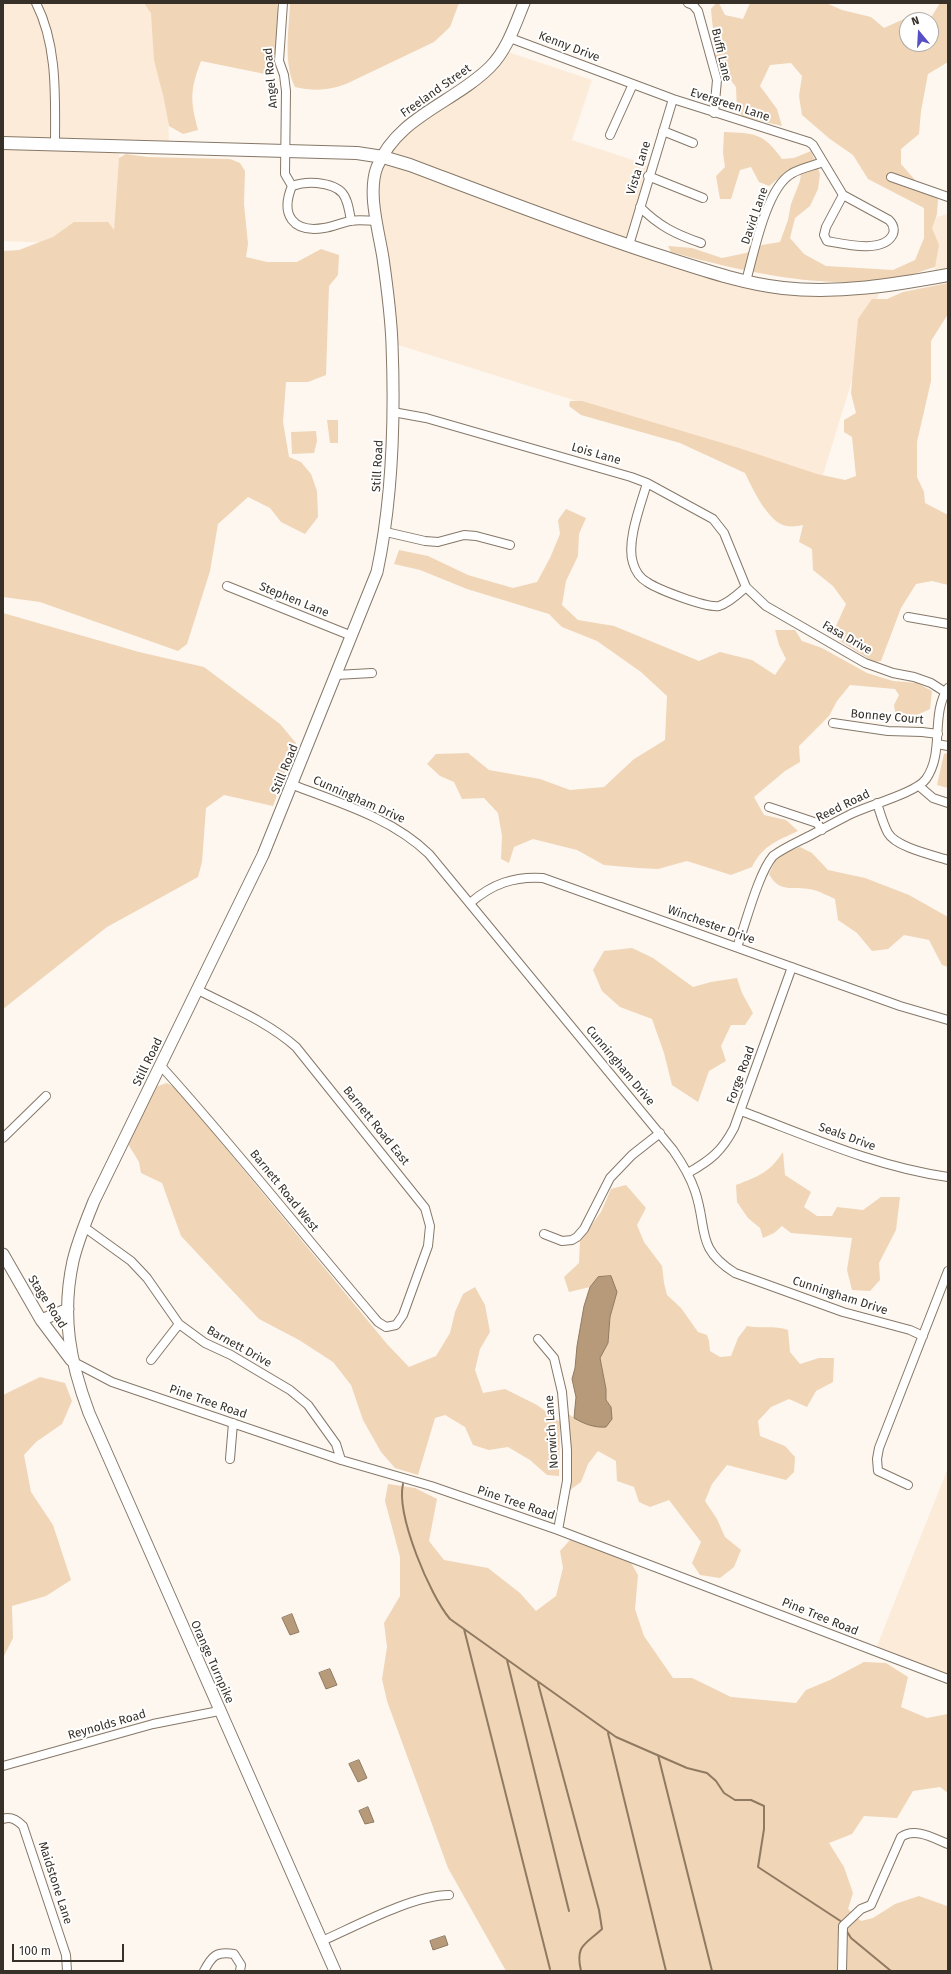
<!DOCTYPE html>
<style>
body{margin:0}
#map{position:relative;width:951px;height:1974px;overflow:hidden;background:#fdf7f0;font-family:"Fira Sans",sans-serif}
canvas{display:block}
.frame{position:absolute;inset:0;border:4px solid #363029;pointer-events:none}
.north{position:absolute;left:899px;top:12px;width:40px;height:40px;box-sizing:border-box;background:#fff;border:1px solid #afaca9;border-radius:50%;rotate:342deg;font-size:11px;font-weight:700;line-height:16px;text-align:center;color:#363029}
.north::after{content:'';display:block;margin:auto;width:14px;height:18px;background:#5650c7;clip-path:polygon(50% 0,100% 100%,50% 72%,0 100%)}
.scale{position:absolute;left:12px;top:1944px;width:112px;height:18px;box-sizing:border-box;border:2px solid #363029;border-top:0;padding-left:5px;font-size:12px;line-height:14px;white-space:nowrap;color:#363029;-webkit-text-stroke:3px #fff;paint-order:stroke}
</style>
<div id="map">
<canvas width="951" height="1974"></canvas>
<div class="frame"></div>
<div class="north">N</div>
<div class="scale">100 m</div>
</div>
<script>
const ctx = document.querySelector('canvas').getContext('2d');
ctx.lineJoin = 'round';
function fillPath(path, color) {
  ctx.fillStyle = color;
  ctx.fill(path, 'evenodd');
}
function trace(path, color, width, dash) {
  ctx.strokeStyle = color;
  ctx.lineWidth = width;
  ctx.lineCap = dash ? 'butt' : 'round';
  ctx.setLineDash(dash || []);
  ctx.stroke(path);
}
function drawText(font, color, halo, rows, align = 'center') {
  ctx.font = font + ' "Fira Sans",sans-serif';
  ctx.lineWidth = 4;
  ctx.setLineDash([]);
  ctx.textBaseline = 'middle';
  ctx.strokeStyle = halo;
  ctx.fillStyle = color;
  for (const [text, x, y, turn = 0] of rows) {
    ctx.save();
    ctx.translate(x, y);
    ctx.rotate((+turn || 0) * Math.PI / 180);
    ctx.textAlign = isNaN(turn) ? turn : align;
    if (halo) ctx.strokeText(text, 0, 0);
    ctx.fillText(text, 0, 0);
    ctx.restore();
  }
}
fillPath(new Path2D(`
 M3,3H166L169,148L120,147L113,245L3,241V248Z
 M502,50L592,80L572,140L651,166L629,245L782,288L881,286L822,478L392,343L375,175L394,140Z
 M948,214V275L936,277L927,219Z
 M948,1468V1679L875,1651Z`), '#fcebd8');
fillPath(new Path2D(`
 M144,3H277L278,13L274,67L265,74L201,61C190,90 190,100 198,130L183,134L169,126L164,99L154,60L151,13Z
 M290,3H459L450,27L434,42L346,84C328,91 313,91 295,87C283,63 289,30 290,3Z
 M716,3H719L725,15L743,19L750,3H826L842,10L871,17L884,28L906,18L932,16L940,3H948V62L928,74L921,111L919,134L901,149V164L916,181L938,199L937,214L932,228L939,245L935,267C921,271 907,277 894,279C821,290 740,271 671,252L668,246L692,248L722,258L746,253L762,245L780,242L788,220L791,204L800,181L802,167L785,173L769,186L759,182L751,167L740,170L731,199H720L716,176L725,167L723,153L724,132C754,133 764,133 782,159L794,158L811,151L820,174L818,189L810,206L795,218L790,238L804,254L826,266L893,270L915,260L924,238V208L868,179L853,155L830,139L802,115L799,96L802,76L791,63L770,65L760,86L777,109L782,126L744,117L737,111L736,87L715,59C716,43 712,26 711,9ZM907,20H931V44H907Z
 M126,154L147,157L230,159L240,163L245,171L244,204L248,244L246,257L267,262H297L321,249L339,255L338,275L329,286L326,375L308,382H286L283,422L289,457L301,462L311,474L317,491L318,517L305,534L281,522L270,508L248,497L218,524L210,571L200,603L187,644L178,651L40,602L3,597V251L19,250L53,237L74,222H108L114,230L119,158Z
 M948,283V314L931,341V381L917,442V477L924,492L925,503L948,515V585L932,581L916,584L901,608L881,661L874,662L840,641L836,626L846,604L833,586L813,570L812,549L799,542L803,525C798,526 792,527 787,526C769,524 752,488 745,473L680,443L581,415L569,406L570,401H582L739,448L817,474L845,480L856,476L852,437L844,432V420L856,413L851,393L858,319L872,299H887L903,292Z
 M327,420H338V443H330Z
 M316,431L317,441L314,453L292,454L291,432Z
 M566,509L586,518L579,534L578,556L566,581L562,605L578,620L614,626L699,661L720,652L752,660L775,675L786,659L779,645L775,630H795L802,641L822,648L867,673L893,681L917,683L932,691L930,709L915,716L896,717L894,705L899,695L895,689L850,685L837,701L829,716L799,746L800,762L785,771L754,797L764,815L786,820L798,831C777,841 763,845 752,867L731,875L687,861L658,869L638,868L604,865L577,850L533,839L514,847L509,863L501,859L502,836L498,813L484,798L462,799L454,782L440,776L427,764L436,754L468,753L489,770L540,779L570,790L604,787L634,759L665,740L667,696L641,672L597,641L562,627L549,614L467,589L420,570L394,564L399,550L428,556L468,575L513,588L537,582L550,558L560,534L558,520Z
 M3,613L139,652L204,667L280,724L296,743L273,806L224,795L206,808L202,862L198,877L107,927L3,1009Z
 M948,753V788L937,785L944,754Z
 M800,847L812,853L828,870L865,878L909,895L948,917V967L942,965L929,940L904,935L888,949L872,951L857,933L838,920L835,899C828,896 821,892 814,890C796,885 780,895 769,874L778,855Z
 M632,948L653,958L693,987L711,982L737,978L742,993L753,1013L745,1025H731L721,1046L726,1061L709,1071L698,1102L672,1085L664,1053L652,1019L620,1007L602,991L593,970L604,951Z
 M167,1083L177,1089L387,1344L409,1367L436,1356L450,1333L455,1312L463,1294L475,1287L485,1305L490,1332L480,1349L475,1370L483,1393L505,1389L537,1405L560,1422L559,1476L547,1475L530,1460L508,1447L489,1450L473,1445L465,1427L445,1415L435,1418L418,1475L395,1468L381,1452L363,1420L351,1385L333,1362L299,1340L259,1319L181,1236L162,1183L141,1173L139,1162L128,1144L155,1087Z
 M783,1152L785,1175L811,1192L804,1207L817,1216H832L837,1207L863,1210L881,1197H900L896,1230L879,1263L880,1280L870,1291L852,1290L847,1270L852,1238L791,1233L782,1226L774,1233L763,1238L760,1228L748,1218L737,1202L736,1185C759,1176 769,1173 783,1152Z
 M626,1185L646,1208L637,1225L644,1242L662,1266L664,1283L667,1295L681,1308L698,1332L707,1335L709,1341L710,1351L720,1357L731,1356L738,1338L747,1326C762,1329 774,1325 788,1330L790,1352L800,1364L819,1358H834L833,1382L816,1391L807,1407L789,1399L771,1407L758,1421L760,1436L785,1446L795,1457L794,1472L786,1480L727,1465L712,1484L705,1501L717,1519L725,1537L741,1550L734,1567L720,1578L700,1575L692,1563L701,1542L669,1500L650,1507L639,1502L634,1487L617,1481L616,1461L598,1451L588,1464L581,1482L570,1490V1442L566,1412L574,1418L611,1407L606,1400V1389L600,1358L608,1343L610,1317L617,1292L598,1277L590,1287L569,1292L564,1277L579,1263L580,1241L601,1212L611,1189Z
 M40,1377L65,1383L72,1401L62,1424L36,1442L24,1455L31,1492L53,1525L71,1580L46,1596L12,1606L13,1638L3,1658V1395Z
 M388,1484L415,1488L437,1499L429,1541L444,1560L488,1568L520,1593L536,1611L556,1596L563,1568L560,1551L570,1540L630,1561L638,1575L635,1609L644,1636L673,1678H692L731,1697L796,1703L806,1690L830,1680L864,1662L886,1663L908,1677L901,1707L927,1718L948,1714V1793L940,1787L913,1791L897,1818L864,1816L852,1834L829,1843L844,1867L853,1893L848,1909L861,1921L873,1918L895,1904L919,1896L947,1906L948,1971H506L448,1868L387,1701L382,1679L387,1647L384,1623L400,1596V1557L385,1501Z`), '#f0d5b7');
const water = new Path2D(`
 M611,1276L617,1292L610,1317L608,1343L600,1358L606,1389V1400L611,1407L612,1419L606,1427C595,1428 584,1424 574,1418L576,1397L572,1379L575,1368L577,1346L584,1306L590,1287L598,1277Z
 M292,1614L299,1632L290,1635L282,1618Z
 M330,1669L337,1685L326,1689L319,1673Z
 M359,1760L367,1778L358,1782L349,1764Z
 M368,1807L374,1822L365,1824L359,1811Z
 M445,1936L448,1945L433,1950L430,1941Z`);
fillPath(water, '#b79a79');
trace(water, '#907a61', 1);
trace(new Path2D(`
 M403,1484C396,1515 430,1596 450,1619L616,1737L687,1768L707,1773L716,1781L724,1793L735,1800H751L764,1806V1829L758,1867L842,1922
 M464,1629L550,1969
 M507,1660L569,1911
 M538,1683L599,1910L602,1929C585,1945 575,1945 581,1971
 M608,1733L666,1971
 M658,1755L712,1971
 M846,1930L851,1938L891,1971`), '#907a61', 2);
const street = new Path2D(`
 M36,3C58,46 55,98 55,145
 M283,3L279,61L284,75L286,91L285,174L292,186
 M688,3L693,5L698,11L717,80L714,113
 M510,38L673,99L809,142L813,145L843,195
 M663,131L693,143
 M610,135L633,84
 M648,176L703,198
 M891,177L948,197
 M843,195L889,220C893,224 895,228 893,234C884,254 844,244 827,241L824,235L826,227Z
 M640,207C659,226 675,234 701,243
 M351,221C347,195 344,186 317,183C308,182 300,183 292,186C280,215 293,233 324,228C334,227 342,222 351,221C359,219 368,221 376,221
 M629,245L673,99
 M746,281C754,253 766,189 791,174C800,168 813,166 823,162
 M393,412L426,418L631,477L647,483L713,519L724,533L746,587L766,606L865,663L893,673L914,677L931,683L945,692
 M647,483C641,504 626,542 633,563C635,570 640,578 647,582C659,590 706,608 719,606C729,603 738,594 746,587
 M386,532L425,541L438,542L464,535L476,536L510,545
 M227,586L352,636
 M908,617L948,624
 M336,675L372,673
 M833,723L888,731L922,732L938,734
 M937,744L948,746
 M293,785C340,803 392,818 429,854L673,1150C682,1163 690,1176 695,1191C708,1229 695,1248 735,1273L843,1312L910,1330L923,1336
 M919,786L933,798L948,803
 M877,803C880,812 883,824 888,833C896,847 932,855 948,860
 M769,807L817,823L822,830
 M470,903C492,884 514,876 543,878L900,1006L948,1020
 M737,947C746,923 758,874 773,856C785,847 800,841 813,834C826,827 839,820 851,814C869,805 916,793 926,779C945,752 930,715 948,688
 M161,1066C236,1149 305,1237 378,1322L386,1327L396,1325L403,1315L428,1246L430,1226L425,1208L296,1047C268,1022 231,1007 198,990
 M741,1111C808,1136 876,1167 948,1177
 M3,1138L46,1096
 M688,1173C711,1160 722,1151 734,1128L792,967
 M84,1227L131,1261L147,1278L179,1324L205,1343L231,1355L290,1390L308,1405L336,1444L341,1460
 M544,1234L562,1241L572,1240L577,1237L584,1229L610,1178L632,1155L660,1133
 M538,1339L554,1358L562,1392L567,1450V1481L558,1530
 M151,1360L179,1324
 M72,1361L112,1382L341,1460L431,1486L558,1530L948,1679
 M230,1459L233,1423
 M908,1485L878,1471L877,1459L879,1448L948,1271
 M3,1766L153,1724L219,1711
 M3,1819C11,1816 17,1820 23,1826L66,1955L67,1971
 M322,1941C356,1926 413,1895 449,1895
 M204,1971C212,1956 216,1951 234,1954L241,1965L240,1971
 M842,1971L843,1926L861,1909L871,1905L901,1837C915,1827 933,1838 948,1844`);
const secondary = new Path2D(`
 M3,1254L41,1320L71,1360
 M41,1320L68,1309
 M335,1971L89,1413C70,1362 61,1316 73,1261C78,1240 86,1221 94,1201L263,855L377,572C393,497 395,420 392,344C391,316 387,286 383,258C379,232 367,193 377,167C398,116 454,103 490,67C507,50 515,25 524,3`);
const primary = new Path2D(`
 M3,143L357,153L383,157L410,165C492,196 574,228 657,255C698,268 740,283 783,288C839,294 893,285 948,275`);
trace(street, '#867868', 10);
trace(secondary, '#867868', 13);
trace(primary, '#867868', 14);
trace(street, '#fff', 8);
trace(secondary, '#fff', 11);
trace(primary, '#fff', 12);
drawText('12px', '#363029', '#fff', [
 ["Kenny Drive",569,47,21],
 ["Buffi Lane",721,55,77],
 ["Angel Road",271,78,-95],
 ["Freeland Street",436,91,-35],
 ["Evergreen Lane",730,105,18],
 ["Vista Lane",639,168,-73],
 ["David Lane",755,216,-71],
 ["Lois Lane",596,454,16],
 ["Still Road",378,466,-87],
 ["Stephen Lane",294,600,22],
 ["Fasa Drive",847,638,30],
 ["Bonney Court",887,717,5],
 ["Still Road",285,769,-68],
 ["Cunningham Drive",359,800,24],
 ["Reed Road",843,806,-26],
 ["Winchester Drive",711,925,20],
 ["Still Road",148,1062,-64],
 ["Cunningham Drive",620,1066,50],
 ["Forge Road",741,1075,-70],
 ["Barnett Road East",376,1126,51],
 ["Seals Drive",847,1137,20],
 ["Barnett Road West",284,1191,51],
 ["Cunningham Drive",840,1296,18],
 ["Stage Road",47,1302,57],
 ["Barnett Drive",239,1347,29],
 ["Pine Tree Road",208,1402,19],
 ["Norwich Lane",552,1432,-94],
 ["Pine Tree Road",516,1503,19],
 ["Pine Tree Road",820,1617,22],
 ["Orange Turnpike",212,1662,66],
 ["Reynolds Road",107,1725,-16],
 ["Maidstone Lane",55,1883,72]
]);
</script>
